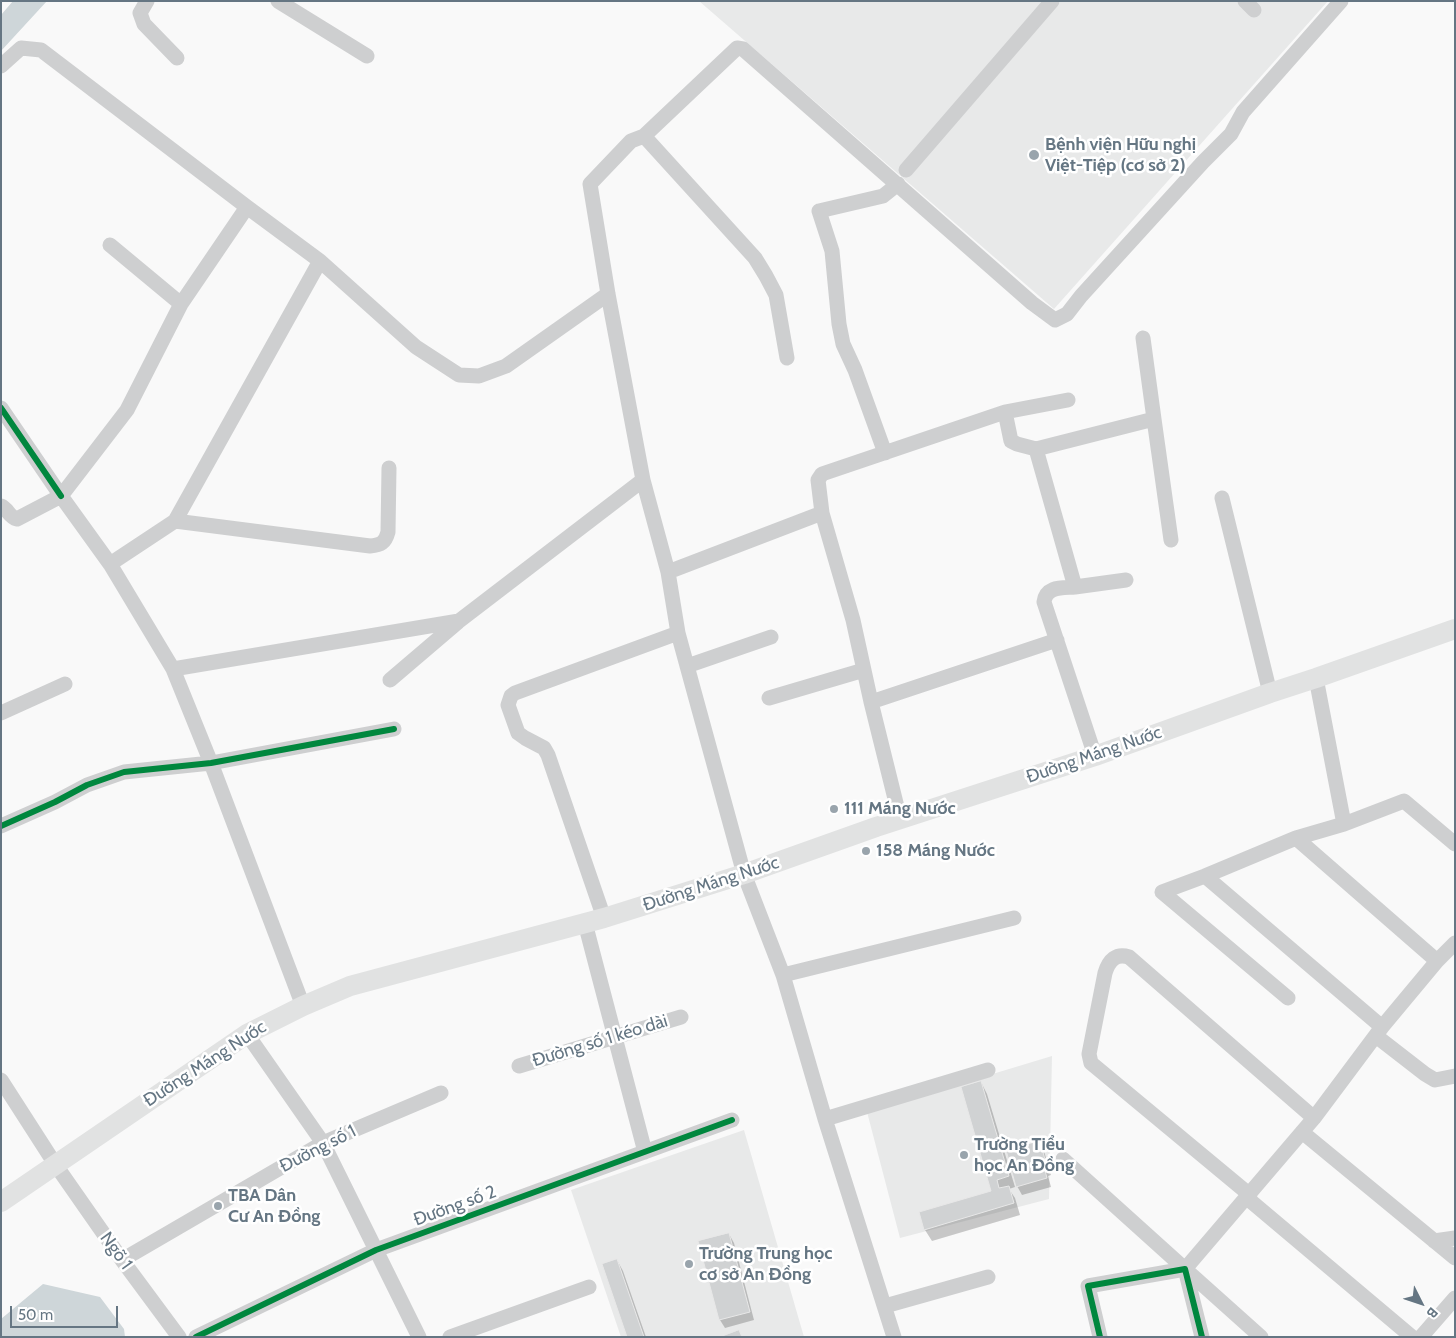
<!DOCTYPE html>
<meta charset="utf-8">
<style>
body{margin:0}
#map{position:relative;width:1456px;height:1338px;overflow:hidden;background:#f9f9f9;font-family:Cabin,sans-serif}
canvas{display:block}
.frame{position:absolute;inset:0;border:2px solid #657683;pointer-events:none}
.north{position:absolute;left:1396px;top:1278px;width:50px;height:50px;-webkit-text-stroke:4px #fff;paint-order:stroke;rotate:131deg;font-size:14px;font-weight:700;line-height:20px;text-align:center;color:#657683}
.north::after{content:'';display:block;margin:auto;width:18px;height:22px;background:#657683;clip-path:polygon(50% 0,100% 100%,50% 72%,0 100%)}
.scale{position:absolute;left:10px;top:1306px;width:108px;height:22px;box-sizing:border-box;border:2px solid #657683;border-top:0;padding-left:6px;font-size:15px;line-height:18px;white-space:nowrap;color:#657683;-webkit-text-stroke:4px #fff;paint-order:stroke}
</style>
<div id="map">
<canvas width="1456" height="1338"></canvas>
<div class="frame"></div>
<div class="north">B</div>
<div class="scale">50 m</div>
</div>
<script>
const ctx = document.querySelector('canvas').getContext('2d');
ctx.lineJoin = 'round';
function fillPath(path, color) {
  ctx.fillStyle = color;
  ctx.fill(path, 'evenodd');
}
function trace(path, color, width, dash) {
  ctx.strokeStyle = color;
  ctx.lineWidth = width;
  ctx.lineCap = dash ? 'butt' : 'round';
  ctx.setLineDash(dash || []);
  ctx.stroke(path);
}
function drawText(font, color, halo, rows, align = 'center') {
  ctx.font = font + ' Cabin,sans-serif';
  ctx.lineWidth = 5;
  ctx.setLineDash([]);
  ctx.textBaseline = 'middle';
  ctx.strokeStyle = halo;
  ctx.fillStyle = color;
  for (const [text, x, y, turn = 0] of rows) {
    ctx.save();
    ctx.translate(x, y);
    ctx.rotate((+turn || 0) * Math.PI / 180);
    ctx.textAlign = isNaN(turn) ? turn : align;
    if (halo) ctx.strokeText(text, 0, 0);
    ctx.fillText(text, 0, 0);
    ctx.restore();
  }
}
fillPath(new Path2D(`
 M699,1H1328L1054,309Z
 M1052,1056L1049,1199L900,1238L867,1112Z
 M744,1130L804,1337H621L571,1190Z`), '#e8e9e9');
fillPath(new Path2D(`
 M13,1H47L1,51V15Z
 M43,1284L100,1297L124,1329L125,1337H1V1319Z`), '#ced6d9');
fillPath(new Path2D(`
 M981,1082L987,1094L1015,1187L1009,1189L1015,1198L1020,1215L932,1241L925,1230L993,1191Z
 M1040,1142L1044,1151L1051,1175L1048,1176L1051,1187L1022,1195L1017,1186Z
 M729,1234L734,1243L754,1320L725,1328L720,1320L700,1242Z
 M617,1260L623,1271L646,1337H629Z`), '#0003');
const building = new Path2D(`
 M981,1081L1009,1176L997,1180L999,1188L1009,1186L1014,1203L924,1230L919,1212L991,1191L961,1087Z
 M1040,1141L1047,1167H1044L1047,1178L1016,1187L1006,1150Z
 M729,1233L750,1312L719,1320L698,1241Z
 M617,1259L644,1337H627L602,1264Z
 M739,1330L742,1337H720Z`);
fillPath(building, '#d0d2d3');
trace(building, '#e8e8e8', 1);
trace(new Path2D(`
 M147,1L140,13L144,24L177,58
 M278,1L367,56
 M1245,1L1254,10
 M1,66L21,48L41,50L247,207L320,261L416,347L459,375L479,376L506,366L608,294
 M644,136L755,258L766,276L776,295L787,358
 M906,170L1052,1
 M110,245L181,304
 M1,408L61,496L110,564L173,669L211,763L303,1006
 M1005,412L1011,441L1017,444L1036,449L1154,419L1143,338
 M1154,419L1171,540
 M1036,449L1075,587C1062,588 1046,586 1044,602L1095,756
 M885,453L855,370L843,344L839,324L832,251L819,211L883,196L898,184
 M1222,498L1270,693
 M1,506C8,509 9,517 17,519L61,496L127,410L181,304L247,207
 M822,513L818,480L822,474L1005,412L1068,400
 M175,521L370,546C381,545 385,543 388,532L389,468
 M110,564L175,521L320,261
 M668,572L822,513L853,620L871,702L900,819
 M1075,587L1126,580
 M687,666L771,637
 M173,669L459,621L643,480
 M1316,678L1344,824
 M390,680L458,622
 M769,698L864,670
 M871,702L1057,640
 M1,713L65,684
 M1,826L55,802L87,785L124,772L211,763L394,729
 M1296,838L1437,961
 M1205,876L1382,1027
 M604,918L548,755L544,748L525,738L518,733L508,705L511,696L515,693L678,633
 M585,923L645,1152
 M783,975L1014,918
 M1288,998L1162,892L1205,876L1296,838L1344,824L1404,801L1455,844
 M247,1034L323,1143L419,1337
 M1376,1036L1425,1074L1435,1080L1455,1076
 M519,1066L681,1017
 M1,1080L55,1164L122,1260L179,1337
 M825,1119L988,1070
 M1302,1132L1455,1258
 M1063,1159L1185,1269L1202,1337
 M1250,1195L1091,1063L1089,1054L1105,973C1109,960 1116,953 1129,957L1314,1118
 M1247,1198L1412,1337
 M1434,1241L1455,1238
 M122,1260L323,1143L441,1093
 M885,1306L988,1277
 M196,1337L376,1250L732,1120
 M450,1337L589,1287
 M894,1337L825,1119L783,975L744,874L678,633L668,572L643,480L608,294L590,184L631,141L644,136L737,48L743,49L1032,303L1055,320L1067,314L1081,296L1203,162L1231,134L1243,112L1341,1
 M1100,1337L1088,1286L1185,1269
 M1261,1337L1185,1269L1314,1118L1382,1027L1437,961L1455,943
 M1421,1337L1455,1298`), '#cecfd0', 15);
trace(new Path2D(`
 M1,1202L247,1034L303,1006L350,986L604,918L744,874L876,827L1095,756L1270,693L1316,678L1455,629`), '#e1e2e2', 20);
trace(new Path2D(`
 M1,408L61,496
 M1,826L55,802L87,785L124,772L211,763L394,729
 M196,1337L376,1250L732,1120
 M1100,1337L1088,1286L1185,1269L1202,1337`), '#00873e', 6);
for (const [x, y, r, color] of [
 [1034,155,6,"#99a4ac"],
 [834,809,5,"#99a4ac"],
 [866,851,5,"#99a4ac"],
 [964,1155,5,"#99a4ac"],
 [218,1206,5,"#99a4ac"],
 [689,1264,5,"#99a4ac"]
]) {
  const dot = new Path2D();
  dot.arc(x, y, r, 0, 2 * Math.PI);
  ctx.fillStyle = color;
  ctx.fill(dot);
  trace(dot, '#fff', 2);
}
drawText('bold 18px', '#657683', '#fff', [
 ["Bệnh viện Hữu nghị",1045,145],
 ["Việt-Tiệp (cơ sở 2)",1045,166],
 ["111 Máng Nước",844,809],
 ["158 Máng Nước",876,851],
 ["Trường Tiểu",974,1145],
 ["học An Đồng",974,1166],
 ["TBA Dân",228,1196],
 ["Cư An Đồng",228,1217],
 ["Trường Trung học",699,1254],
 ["cơ sở An Đồng",699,1275]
], 'left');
drawText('18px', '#657683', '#fff', [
 ["Đường Máng Nước",1094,755,-19],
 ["Đường Máng Nước",711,884,-18],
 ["Đường số 1 kéo dài",600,1041,-17],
 ["Đường Máng Nước",205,1064,-33],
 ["Đường số 1",318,1149,-27],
 ["Đường số 2",455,1206,-20],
 ["Ngõ 1",116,1251,54]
]);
</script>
